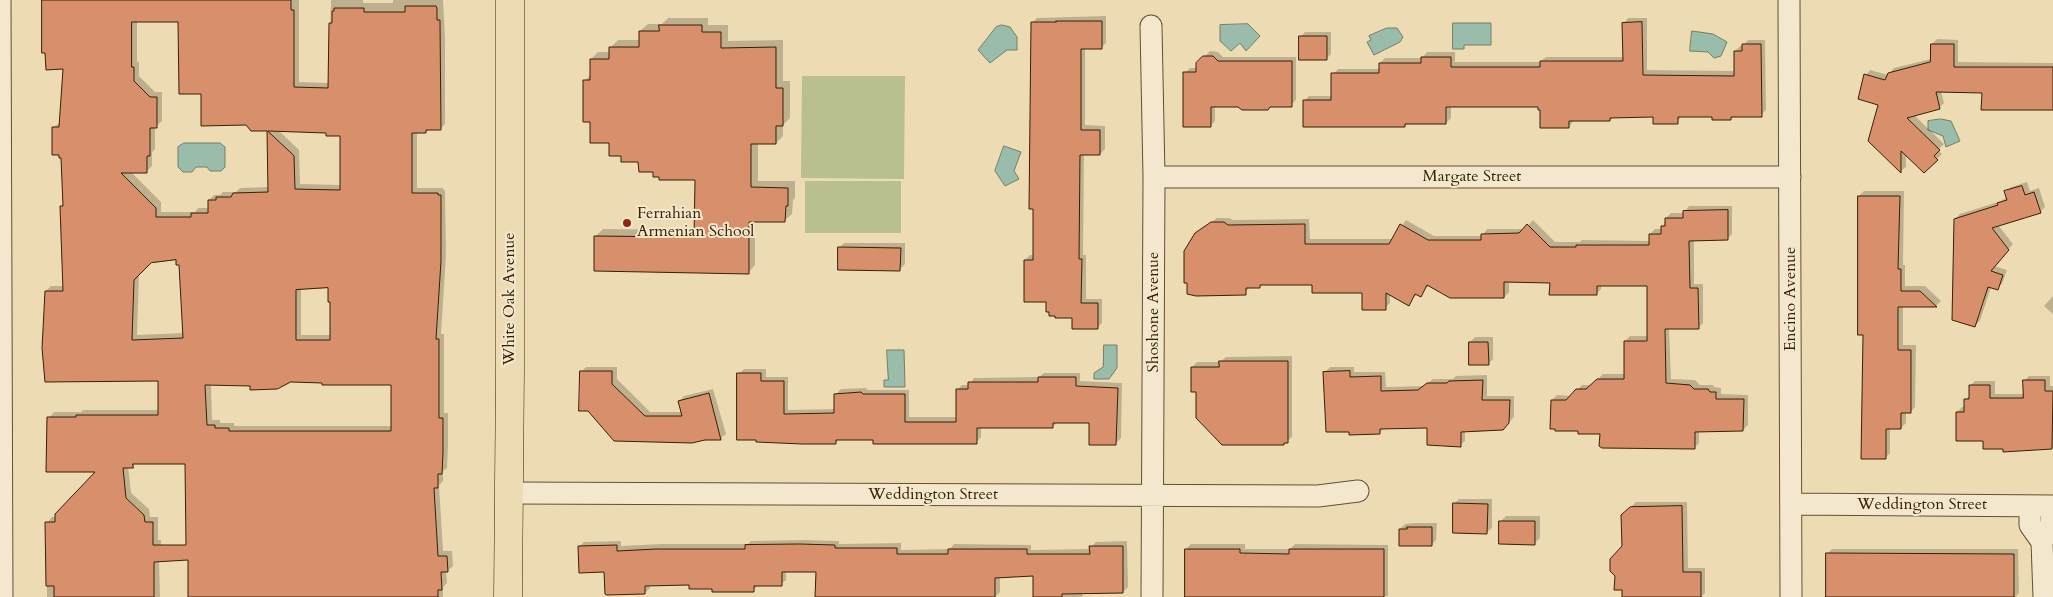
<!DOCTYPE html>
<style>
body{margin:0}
canvas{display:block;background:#eddcb3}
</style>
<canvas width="2053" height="597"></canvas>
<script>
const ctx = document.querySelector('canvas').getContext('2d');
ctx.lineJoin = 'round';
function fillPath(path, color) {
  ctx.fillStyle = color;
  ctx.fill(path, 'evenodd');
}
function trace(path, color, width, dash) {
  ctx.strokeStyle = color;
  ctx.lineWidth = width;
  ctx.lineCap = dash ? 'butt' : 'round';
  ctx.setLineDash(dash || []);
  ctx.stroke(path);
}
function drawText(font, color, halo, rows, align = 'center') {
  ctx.font = font + ' Cardo,serif';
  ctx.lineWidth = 4;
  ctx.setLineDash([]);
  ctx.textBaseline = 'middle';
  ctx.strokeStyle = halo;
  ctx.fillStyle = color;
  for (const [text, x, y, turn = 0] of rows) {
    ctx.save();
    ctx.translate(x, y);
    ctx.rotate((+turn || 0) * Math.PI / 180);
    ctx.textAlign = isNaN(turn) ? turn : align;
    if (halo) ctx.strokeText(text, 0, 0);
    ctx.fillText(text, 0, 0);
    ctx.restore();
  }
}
fillPath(new Path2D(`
 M802,76H905L904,179L801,178Z
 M805,181H901V233H805Z`), '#b7c08e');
const water = new Path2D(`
 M1453,23H1491V45H1464V49H1453Z
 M1248,24L1260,36L1246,51L1240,43L1231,51L1220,41V25Z
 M1002,25L1010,27L1017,37V50H1007L990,63L978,50L996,27Z
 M1387,28H1397L1403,37L1400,42L1374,55L1367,42L1371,40L1369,36Z
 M1692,31L1713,34L1727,42L1721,56L1714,58L1708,52L1690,51Z
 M1941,119L1951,121L1960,141L1946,147L1943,136L1928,130V121Z
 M184,143H220L225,147V167L221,171H210L207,167H196L192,172H183L178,167V147Z
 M1004,146L1021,152L1014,171L1019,179L1005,186L995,171Z
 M1104,345H1117V368L1109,379H1094V373L1103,367Z
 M887,350H904L905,387H884V380H888Z`);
fillPath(water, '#99bcab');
trace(water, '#727e67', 1);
fillPath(new Path2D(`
 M43,0H299V82L329,83L331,0H363V3H393V0H443L445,38V124L440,129H429L426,132H417V188H443V190H445L446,255L441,334H444V413H448V446L447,468L443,471V481L439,485L443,551H452L453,566L446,572L447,583L443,587V597H189L186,463H136L133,466H128L131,493L149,509L150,517H158V540H161V555L159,558L160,597H47V523L52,517H56L98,470L49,418L54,412H81L83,410H160V379L46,291L51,286H64L61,206L64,204L62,157L54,127L61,122L64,68ZM137,21H179L202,93L246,124L268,130L269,187L240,188L236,192H223L220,195H214L209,200V208H198L195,212H161V202L131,172H146L152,166V152L155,149V127L162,121V92H155L139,76V62H137ZM278,130L327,132L341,134V185L300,184L299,150ZM177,259L180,263L184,333L137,335L139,273L150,262ZM329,287L332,301V335H301V288ZM291,381L393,383L392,426H234V423H220V420H212L211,384L251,385Z
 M1106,16V43L1101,48H1085V125L1105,126V149L1100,154H1084L1083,255H1086V299H1102V323L1097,328L1074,317L1047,301L1025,260L1030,255H1034L1032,23L1037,18Z
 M668,18H708V25H728V41L783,40V81H790V118L783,125V136L776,143H758V181H795V198L793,200L792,214L784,221H755V265L748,273L595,237L603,229L696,230V178L660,176L640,160L622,155L591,121L585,81L591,74V59L598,52H610V48L618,40H640V31L648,24H662Z
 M1628,18H1647V70L1735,71V51L1740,46H1743L1748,40H1765L1766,110L1761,115L1734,116L1731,119L1713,116H1682L1677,122L1654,115L1614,117L1610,120H1574L1569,127L1539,105H1451V118L1446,123H1408L1405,126L1304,101L1309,96H1333V74L1338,69H1380V63L1385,58H1422L1427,52H1455V62H1540L1546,57H1624V23Z
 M1305,32H1331V54L1326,59L1300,37Z
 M1937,39L1958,40V62L2053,63V109L1983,91H1941L1944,103L1939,108L1914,115L1944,144L1938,150L1942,154L1924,172L1906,154V167L1901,171L1870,141L1880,104L1866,75L1870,70L1888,75L1894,68L1931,59L1932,44Z
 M1210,51L1218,52L1223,57H1296V100L1291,105H1215V121L1210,126L1185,73L1190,68H1198V63Z
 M2027,182L2030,191L2039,188L2045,207L2040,212L1998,225L2013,244L1994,266L2007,270L2002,284L1997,289L1991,287L1980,321L1975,325L1955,219L1960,214L2001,201L2007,197L2006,192L2011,187Z
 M1864,191H1904L1903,265H1905V286H1925L1941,301L1936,306H1903V345H1916L1915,407L1910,412H1906V423L1901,428H1890V453L1885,458L1864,334L1859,196Z
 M1689,206H1732V234L1727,239H1694V284H1703V323L1698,328H1669L1671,379L1695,380L1700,385H1713L1714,387L1721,388V394L1748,395V425L1743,430L1699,431V443L1694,448L1579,430L1552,400L1557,395L1572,396L1582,385H1592L1603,374H1626L1625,341L1630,336H1648V285L1601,284V289L1596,294L1551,281H1509V292L1504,297L1429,285L1420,296L1417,294L1408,304L1390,294V303L1385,308L1363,292L1313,284H1263L1259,287H1250L1245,293L1196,234L1217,218H1229L1233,220L1309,219L1310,239H1393L1406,220L1434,236H1482L1487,229H1525L1533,220L1555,242H1580L1582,240L1650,241V234L1655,229H1662L1666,218L1671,213H1684Z
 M844,243H905V264L900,269L839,248Z
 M2053,296V314L2044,306Z
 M1475,337H1493V359L1488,364L1470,342Z
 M1292,356V437L1284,443L1197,391L1192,367L1197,362H1220L1226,357Z
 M586,367H617V379L650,412H682L679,401L684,396L713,389L726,434L721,438L642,442L581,372Z
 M1330,367H1354V372H1385L1386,387L1424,386L1433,379H1453L1456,376L1487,375V396H1514V417L1502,429L1465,430V441L1460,445L1428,427L1384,428L1379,433L1325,372Z
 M744,369H766V377H788V410L836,409V394L841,389L866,388L867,390H909V417H958L957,390L962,385H969L974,378L1039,377L1044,373H1080V381L1122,383L1121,438L1116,443L1090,422H1058L1052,427H981V437L976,442L875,438L839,439L836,442L802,443L739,374Z
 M2029,376H2050V386H2053V448H2027L2025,450L1985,448V439L1957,412L1962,407H1965V400L1970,395V386L1975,381H1995V394H2024V381Z
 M1459,499H1492V528L1487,532L1454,504Z
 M1636,502H1687L1688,568H1705V593L1701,597H1623L1622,516Z
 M1506,516H1540V538L1535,543L1501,521Z
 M1413,523H1437L1436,540L1431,545L1400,529L1405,524Z
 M806,540L839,541V544L901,543V550L950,549L954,544L1031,545V550L1091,549V547L1096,542L1127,541L1128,587L1123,592L1082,593L1083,597H1034V575L1000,576V592L995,597H818L817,571L786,570V580L781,584L758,585L753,591L714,588L690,584L650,585V588L645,593L605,571L579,547L584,542L621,541V546L662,544H748L751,541Z
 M1191,544H1245V549H1290L1295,544L1388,545V596L1186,597V549Z
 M1832,549H2018L2019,593L2015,597H1850L1827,554Z`), '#0003');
const building = new Path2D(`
 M42,0H291V10H294V87L328,88L329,23H332V11H334V8H364V12H405V6H436L437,8V20H440L441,130H426V133H412V193H438V195H441V261L436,339H439V418H443V452L442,474H438V488H434L438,556H447L448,572H441L442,590H438V597H188V560L154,562V597H54V586H46L45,522H55V514L95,472H46L47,417H76V415H158V381L45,382L42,348L45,291H63L60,206H63L61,158H59V155H52V127H59L63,69L46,70L45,53H42ZM132,22H178L179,94H201V126L246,125L251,131H267L268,192L233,193L231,197H216V200H208V213H191V217H156V208L121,173H147V156H150V128H157V97H150L134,81V67H132ZM268,131L326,133V136H340V190L295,189L294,156ZM176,260V265H179L183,338L132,340L134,280L151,263ZM328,288V302H330V340H296V290ZM291,382L322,383V385H391V431H229V428H215V425H207L205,385L250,386V390L277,389ZM133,464H185L186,545H153V522H145L144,515L126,498L123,468H133Z
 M1056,21H1102V49H1081V130H1100V155H1080L1079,259H1082L1081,303H1098V329H1072V318H1055V316H1049V312H1046V302H1024V260H1033V209H1029L1031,22H1056Z
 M1642,22L1643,75L1734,76V51H1742V44H1761L1762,117H1731V120H1712V117H1678V124H1653V117L1610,118V121H1569V128H1540V110H1538V107H1446V124H1405V127H1303V100H1331V73H1379V63H1421V57H1451V67H1540V61H1623L1622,23Z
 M659,25H702V32H721V48L776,47V88H783V126H776V144H751V187L788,188V206H786L785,222H749V274L594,271V236L694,237L695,180H659V177H653V172H639L638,162H621V156H609V143H590V122H583V80H590V59H609V47H639V31H659Z
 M1299,36H1327V60H1299Z
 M1931,44H1954V67H2053V110H1981L1982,93L1936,92L1940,109L1907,118L1940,150L1934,156L1938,160L1924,173L1901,151V173L1868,141L1878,105L1858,99L1864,74L1885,80L1888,73L1930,62Z
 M1203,56H1213L1218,61H1292V107H1270L1268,110H1242L1238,107H1211V127H1183V72H1196V63Z
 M2022,186L2025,195L2034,192L2041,213L1992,228L2009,250L1991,271L2003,275L1998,290L1988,287L1975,327L1952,320L1954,219L1998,205L1997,203L2007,200L2004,191Z
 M1858,196H1900L1898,269H1901V291H1920L1937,307H1898V350H1911V413H1901V429H1886V459H1861L1863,335H1858Z
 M1728,210V240L1689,241L1690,288H1698L1699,329H1665L1666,383L1690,385L1694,389H1708L1710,392H1716V399H1744L1743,431L1695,432V449L1602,448L1599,446L1600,434H1578V431H1555V429H1550L1551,400H1566L1576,389H1586L1597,379H1624V341H1647V286H1597V295H1549L1550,283L1504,282V298H1450L1427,285L1421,297L1415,294L1409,306L1386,293V310H1362V293H1312V285H1260V288H1246V295L1196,296L1187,294V283H1184V251L1195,233L1211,222H1224L1228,225L1305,224V244H1389L1400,224L1428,240H1481V234L1519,233L1527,224L1550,247H1576V245H1649V234H1661V226H1665V218H1683V211Z
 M838,247L901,248L900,271L838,270Z
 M1469,342H1488L1489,365H1469Z
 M1219,361H1288V443H1284V445H1222L1196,418V392H1191V367H1219Z
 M580,371H612V384L645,416H682L678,401L709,393L721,440H705L692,443L614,441L588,411H579Z
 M1350,371V377L1381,376V391L1418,390L1427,383H1447L1449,381L1483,380L1482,400H1510L1509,423L1503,430L1461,432V447L1427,445V428L1380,429V434L1349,435V432H1326L1323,372Z
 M737,373H761V381H784V414L834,413V394L861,392L863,394H905V422H956V389H968V382H1038V377H1076V386L1118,388L1116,445H1089V423H1053V428H977V444H873V440H836V444H802L756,442V440H737Z
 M2023,380H2045V391H2053L2052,449L2003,452V449H1983V441H1956V412H1964V399H1969V385H1990V398H2023Z
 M1453,503L1488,504L1487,534L1453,533Z
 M1682,506L1683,572H1701V597H1622V590H1614L1615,576L1610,571V559L1622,546L1621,515L1630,507Z
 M1499,521H1535V545L1499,544Z
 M1407,527H1432V546H1399V529H1407Z
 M800,544L835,545V548H897V554H948V549H1027V554H1090L1089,546H1123V593L1062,594V597H1033V576L995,578V597H815L816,572H782V586H754V592H712V589H689V585L645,586V594L607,595L605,594L604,572L579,573L578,546L617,545V551L656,549H745V545Z
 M1185,549H1240V553L1289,554V549H1384V597H1185Z
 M1826,553L2014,554V597H1826Z`);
fillPath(building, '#d78f6c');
trace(building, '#372001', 1);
const minor = new Path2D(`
 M0,0L2,597
 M1789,0L1791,597
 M1151,26L1154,177L1152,597
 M1154,177H1790
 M508,493L1318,496L1358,491
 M1792,504L2053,506
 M2030,506V525L2042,542
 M2044,597L2042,542L2051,525L2052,506`);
const major = new Path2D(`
 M508,597L510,370V0`);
trace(minor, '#644f2e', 23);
trace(major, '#372001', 29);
trace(minor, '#f3e8ce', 21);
trace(major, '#eddcb3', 28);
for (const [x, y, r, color] of [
 [627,223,5,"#8f2418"]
]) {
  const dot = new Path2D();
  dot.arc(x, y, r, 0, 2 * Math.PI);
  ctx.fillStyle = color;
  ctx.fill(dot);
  trace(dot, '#f3e8ce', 2);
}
drawText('16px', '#372001', '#f3e8ce', [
 ["Margate Street",1472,177],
 ["White Oak Avenue",510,299,-90],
 ["Encino Avenue",1791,299,-90],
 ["Shoshone Avenue",1154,312,-90],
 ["Weddington Street",933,495],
 ["Weddington Street",1922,505]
]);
drawText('16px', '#372001', '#f3e8ce', [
 ["Ferrahian",637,214],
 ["Armenian School",637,232]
], 'left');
</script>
